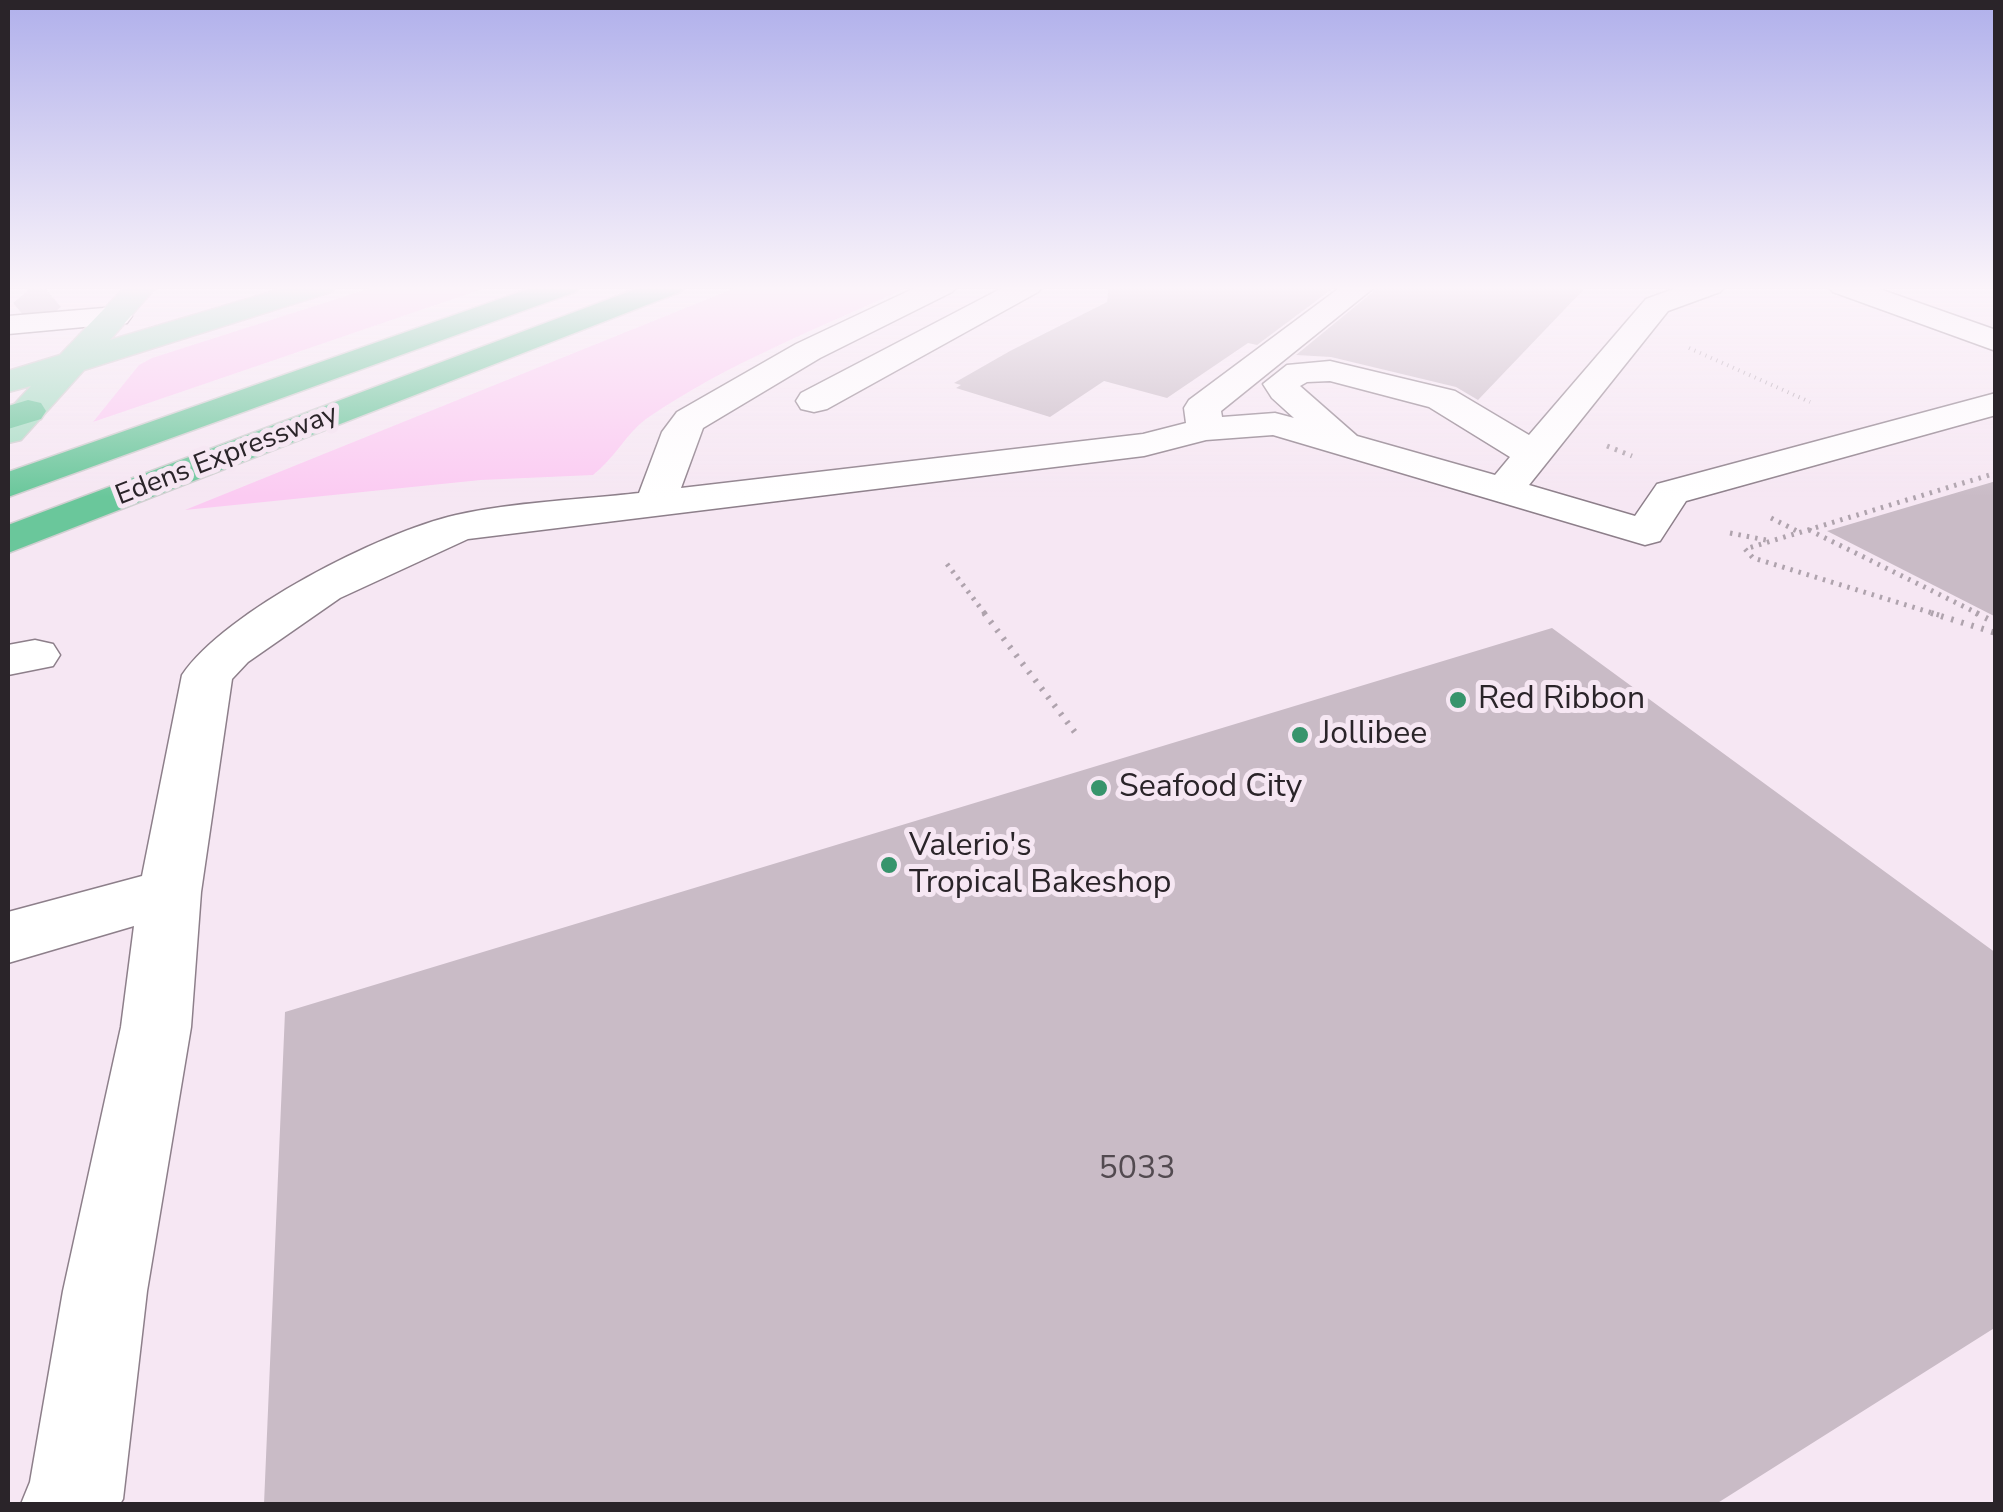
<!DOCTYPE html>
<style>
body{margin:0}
#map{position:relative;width:2003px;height:1512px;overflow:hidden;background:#f6e7f3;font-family:"Nunito Sans",sans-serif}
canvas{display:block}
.frame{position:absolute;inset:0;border:10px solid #2a2429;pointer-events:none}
</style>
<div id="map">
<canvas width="2003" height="1512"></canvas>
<div class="frame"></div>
</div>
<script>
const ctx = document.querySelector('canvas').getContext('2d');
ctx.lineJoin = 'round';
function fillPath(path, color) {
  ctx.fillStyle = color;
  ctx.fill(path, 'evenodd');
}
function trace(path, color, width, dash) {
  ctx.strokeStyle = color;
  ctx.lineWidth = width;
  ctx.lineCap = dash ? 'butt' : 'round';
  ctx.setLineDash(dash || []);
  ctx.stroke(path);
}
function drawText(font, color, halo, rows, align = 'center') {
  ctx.font = font + ' "Nunito Sans",sans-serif';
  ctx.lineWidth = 10;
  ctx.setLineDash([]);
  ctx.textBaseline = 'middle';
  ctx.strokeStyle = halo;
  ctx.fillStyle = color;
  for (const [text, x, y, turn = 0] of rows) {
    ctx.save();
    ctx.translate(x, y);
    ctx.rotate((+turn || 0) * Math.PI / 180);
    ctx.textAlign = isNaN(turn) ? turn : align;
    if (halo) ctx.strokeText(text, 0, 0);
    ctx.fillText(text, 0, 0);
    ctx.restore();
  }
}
fillPath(new Path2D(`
 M377,286H491L93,422L139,365L152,358Z
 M740,286H910C822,327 727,363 646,419C626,434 614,459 593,475L481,480L185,510Z`), '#fbcbf2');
fillPath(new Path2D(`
 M1109,286H1336L1257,345L1248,343L1167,398L1104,381L1050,417L956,388L961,385L954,383L1010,351L1107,302Z
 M1380,286H1587L1478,400L1456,387L1331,357L1296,355Z
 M1996,481V617L1827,531Z
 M1552,628L1996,953V1327L1716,1504H264L285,1012Z`), '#c9bbc6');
trace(new Path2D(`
 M24,316L56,289`), '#cdc0cb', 34, [34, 16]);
const minor = new Path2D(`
 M919,286H957L952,292L820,358L703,428L681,488L1143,434L1186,423L1184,408L1189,400L1342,286H1376L1221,411L1222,417L1275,413L1294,418L1272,398L1263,384L1287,365L1330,361L1455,391L1529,435L1646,299L1682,286H1725L1720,292L1668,311L1529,485L1635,516L1657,484L1996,393V415L1686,501L1660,541L1645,545L1273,435L1206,440L1144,456L468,539L340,598L248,662L232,679L201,892L191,1027L147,1291L123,1499L120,1504H21L30,1482L63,1291L121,1027L134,926L8,963V912L142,876L182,675C225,611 381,532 456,515C515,502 578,500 639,493L662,432L677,412L796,344ZM1330,381L1429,407L1510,457L1495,475L1357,436L1300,386L1307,382Z
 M1006,286H1043L1038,292L827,409L814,412L801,409L796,401L801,393Z
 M1828,286H1871L1996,330V351L1833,292Z
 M116,307L127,309L132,316L127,323L8,334V316Z
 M35,640L53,644L60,655L53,666L8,675V645Z`);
const major = new Path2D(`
 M126,286H157L110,340L291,286H336L331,292L84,370L21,440L8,443V411L31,386L8,392V371L60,355Z`);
const highway = new Path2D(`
 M537,286H580L575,292L8,497V472Z
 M644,286H685L680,292L8,553V525Z
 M28,400L41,403L46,411L41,419L8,429V406Z`);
trace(minor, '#8d7f8a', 3);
trace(major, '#d0cfd0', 3);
trace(highway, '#d0cfd0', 3);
trace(new Path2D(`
 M1689,348L1810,402`), '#afa3ad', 4, [1, 5]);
trace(new Path2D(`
 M1607,446L1632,456
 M1771,518L1799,532
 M1809,530L1981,615
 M1730,533L1766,540
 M947,564L986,615
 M1939,615L1753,558L1745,549L1996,473`), '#afa3ad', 5, [2.5, 6]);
trace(new Path2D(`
 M984,613L1077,735
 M1931,613L1996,633
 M1976,613L1996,623`), '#afa3ad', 6, [2.5, 8]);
fillPath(minor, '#fff');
fillPath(major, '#a6ddc3');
fillPath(highway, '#6ac79b');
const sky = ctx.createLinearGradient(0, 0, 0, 497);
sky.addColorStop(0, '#b0b0eb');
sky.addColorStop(0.58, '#fbf4fa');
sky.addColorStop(1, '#fbf4fa00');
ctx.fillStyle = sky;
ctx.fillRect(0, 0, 2003, 497);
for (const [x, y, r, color] of [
 [1458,700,10,"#37946c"],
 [1300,735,10,"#37946c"],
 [1099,788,10,"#37946c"],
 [889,865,10,"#37946c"]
]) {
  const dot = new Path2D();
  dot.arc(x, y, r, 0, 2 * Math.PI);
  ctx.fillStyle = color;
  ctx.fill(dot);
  trace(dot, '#f6e7f3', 4);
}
drawText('28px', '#2a2429', '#f6e7f3', [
 ["Edens Expressway",227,456,-21]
]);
drawText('32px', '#2a2429', '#f6e7f3', [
 ["Red Ribbon",1478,700],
 ["Jollibee",1320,735],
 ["Seafood City",1119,788],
 ["Valerio's",909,847],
 ["Tropical Bakeshop",909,884]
], 'left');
drawText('32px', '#524a50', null, [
 ["5033",1137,1170]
]);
</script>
